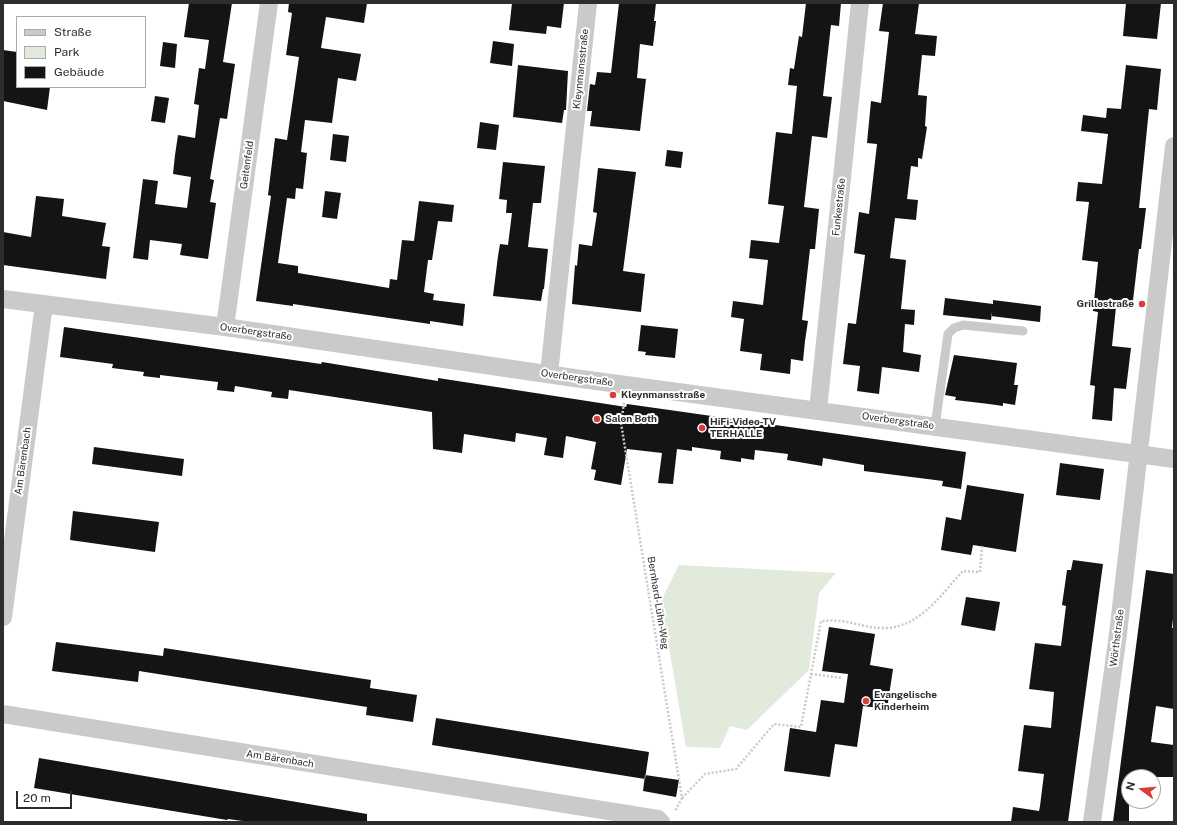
<!DOCTYPE html>
<meta charset="utf-8">
<style>
body{margin:0}
#map{position:relative;width:1177px;height:825px;overflow:hidden;background:#fff;font-family:"Public Sans",sans-serif}
canvas{display:block}
.frame{position:absolute;inset:0;border:4px solid #2d2d2d;pointer-events:none}
.legend{position:absolute;left:16px;top:16px;width:130px;height:72px;box-sizing:border-box;background:#fff;border:1px solid #ababab;margin:0;padding:5px 7px;list-style:none;font-size:12px;color:#2d2d2d}
.legend li{display:flex;align-items:center;gap:8px;height:20px}
.legend b{width:20px;border:1px solid #ababab}
.north{position:absolute;left:1121px;top:769px;width:40px;height:40px;box-sizing:border-box;background:#fff;border:1px solid #ababab;border-radius:50%;rotate:286deg;font-size:11px;font-weight:700;line-height:16px;text-align:center;color:#2d2d2d}
.north::after{content:'';display:block;margin:auto;width:14px;height:18px;background:#d93d3b;clip-path:polygon(50% 0,100% 100%,50% 72%,0 100%)}
.scale{position:absolute;left:16px;top:791px;width:56px;height:18px;box-sizing:border-box;border:2px solid #2d2d2d;border-top:0;padding-left:5px;font-size:12px;line-height:14px;white-space:nowrap;color:#2d2d2d;-webkit-text-stroke:3px #fff;paint-order:stroke}
</style>
<div id="map">
<canvas width="1177" height="825"></canvas>
<div class="frame"></div>
<ul class="legend">
<li><b style="height:5px;background:#cacaca"></b>Straße</li>
<li><b style="height:11px;background:#e2eadc"></b>Park</li>
<li><b style="height:11px;background:#141414"></b>Gebäude</li>
</ul>
<div class="north">N</div>
<div class="scale">20 m</div>
</div>
<script>
const ctx = document.querySelector('canvas').getContext('2d');
ctx.lineJoin = 'round';
function fillPath(path, color) {
  ctx.fillStyle = color;
  ctx.fill(path, 'evenodd');
}
function trace(path, color, width, dash) {
  ctx.strokeStyle = color;
  ctx.lineWidth = width;
  ctx.lineCap = dash ? 'butt' : 'round';
  ctx.setLineDash(dash || []);
  ctx.stroke(path);
}
function drawText(font, color, halo, rows, align = 'center') {
  ctx.font = font + ' "Public Sans",sans-serif';
  ctx.lineWidth = 4;
  ctx.setLineDash([]);
  ctx.textBaseline = 'middle';
  ctx.strokeStyle = halo;
  ctx.fillStyle = color;
  for (const [text, x, y, turn = 0] of rows) {
    ctx.save();
    ctx.translate(x, y);
    ctx.rotate((+turn || 0) * Math.PI / 180);
    ctx.textAlign = isNaN(turn) ? turn : align;
    if (halo) ctx.strokeText(text, 0, 0);
    ctx.fillText(text, 0, 0);
    ctx.restore();
  }
}
fillPath(new Path2D(`
 M679,565L836,573L819,593L809,670L747,730L730,726L720,748L686,747L661,601Z`), '#e2eadc');
fillPath(new Path2D(`
 M189,3H232L223,62L235,64L227,119L220,118L210,179L214,180L210,202L216,203L208,259L180,255L182,244L150,240L148,260L133,258L143,179L158,181L155,204L187,208L191,177L173,174L175,155L178,135L195,138L199,105L194,104L199,68L205,69L209,40L184,37Z
 M289,3H367L364,23L326,17L321,48L361,54L356,81L338,78L332,123L305,120L301,152L307,153L303,189L296,188L295,199L287,198L278,263L298,266V273L389,288L390,279L397,280L402,240L414,241L419,201L454,205L452,222L438,221L432,260H428L424,292L434,294L433,300L465,304L463,326L430,321V324L293,304V306L256,301L271,196L268,195L275,138L287,140L299,57L286,55L292,13L288,12Z
 M512,3H564L561,28L547,26L546,34L509,30Z
 M619,3H656L654,21H656L653,46L640,44L637,78L646,79L640,131L590,126L592,111H587L590,84L595,85L597,72L611,73Z
 M806,3H841L839,26L831,25L823,96L832,97L827,138L812,136L804,207L819,209L815,249H810L802,320L808,321L805,341L803,361L791,359L790,374L760,370L762,354L740,351L744,319L731,317L733,301L763,305L768,260L749,258L751,240L779,243L784,206L768,204L776,132L792,134L797,86L788,85L790,68L794,69L799,36L802,37Z
 M883,3H919L915,34L937,36L935,56L922,55L918,95L927,96L925,126L927,127L922,159L918,158V167L911,166L907,199L918,200L916,220L895,218L890,258L906,260L901,309L915,310L914,325L905,324L903,352L921,355L919,372L882,367L879,394L857,391L860,366L843,364L848,323L856,324L865,255L854,253L859,212L869,214L877,144L867,143L871,101L881,103L889,32L879,31Z
 M1126,3H1161L1157,39L1123,36Z
 M493,41L514,44L512,66L490,63Z
 M163,42L177,44L175,68L160,66Z
 M3,50L17,52V87H50L47,110L3,101Z
 M518,65L568,71L566,110H564L562,123L513,117Z
 M1126,65L1161,69L1157,110L1149,109L1139,208H1146L1141,249H1139L1132,309L1116,307L1112,346L1131,348L1126,389L1114,388L1112,421L1092,419L1095,386L1090,385L1098,312L1093,311L1098,262L1082,260L1089,202L1076,201L1078,182L1102,184L1108,134L1081,131L1083,115L1106,118L1107,108L1121,109Z
 M155,96L169,98L165,123L151,121Z
 M480,122L499,125L496,150L477,148Z
 M333,134L349,136L346,162L330,160Z
 M667,150L683,152L681,168L665,166Z
 M503,162L545,166L541,203H533L528,247L548,249L544,289H543L541,301L493,296L498,256L500,244L508,245L512,213H506L507,200L499,199Z
 M598,168L636,172L623,271L645,274L641,312L572,304L575,265L577,266L579,244L592,246L597,213L593,212Z
 M325,191L341,193L337,219L322,217Z
 M36,196L64,199L62,216L106,223L102,246L110,247L106,279L3,265V232L31,237Z
 M945,298L993,304V300L1041,306L1040,322L991,316L992,312L991,320L943,315Z
 M641,325L678,329L675,358L645,355L646,352L638,351Z
 M64,327L321,364L322,362L438,381V378L626,407L627,404L966,452L961,489L942,486L943,481L864,471V465L823,458L822,466L787,460L788,454L755,450L754,460L741,458V462L720,459L721,451L692,447V451L677,449L673,484L658,483L662,453L627,449L621,485L594,480L596,470L591,469L596,442L566,436L563,458L544,455L547,438L516,433L515,442L464,434L462,453L433,449L432,412L289,390L288,399L271,397L272,392L235,386L234,392L217,390L218,382L160,375V378L143,376L144,372L112,368L113,364L60,357Z
 M954,355L1017,363L1014,385H1018L1015,405L1003,403V406L989,404L955,400L956,397L945,395Z
 M94,447L184,459L182,476L92,464Z
 M1060,463L1104,469L1100,500L1056,495Z
 M967,485L1024,494L1016,552L973,545L971,555L941,550L946,517L961,520Z
 M73,511L159,522L155,552L70,540Z
 M1073,560L1103,564L1068,822H1011L1013,807L1039,811L1040,806L1044,774L1018,771L1024,725L1051,728L1054,692L1029,689L1035,643L1061,646L1066,606L1062,605L1067,570H1071Z
 M1146,570L1174,574V610L1172,628H1174V709L1156,706L1151,742L1174,745V777H1129V822H1113Z
 M966,597L1000,602L995,631L961,625Z
 M829,627L875,634L870,665L893,669L887,709L863,706L857,747L835,744L830,777L784,771L790,728L816,732L821,700L844,703L848,674L822,671Z
 M56,642L163,656L164,648L371,680L370,688L417,695L413,722L366,715L367,707L139,671L138,682L52,671Z
 M436,718L649,752L645,779L432,745Z
 M39,758L367,814V822H250L228,819L227,820L34,788Z
 M645,775L679,780L676,797L643,791Z`), '#141414');
trace(new Path2D(`
 M624,403L621,423L682,798L675,811
 M811,674L842,678
 M682,798L705,774L736,769L774,724L801,727L821,621C827,621 833,620 839,621C855,622 869,629 885,628C921,627 941,594 963,571L980,572L982,546`), '#cacaca', 2.5, [2, 2]);
trace(new Path2D(`
 M935,426L948,334L954,328L963,325L1023,331`), '#cacaca', 9);
trace(new Path2D(`
 M3,299L225,327L574,378L1174,459
 M225,327L269,3
 M549,374L588,3
 M818,410L860,3
 M3,617L44,304
 M3,714L658,819L661,822
 M1092,822L1118,634L1174,146`), '#cacaca', 18);
for (const [x, y, r, color] of [
 [1142,304,4,"#d93d3b"],
 [613,395,4,"#d93d3b"],
 [597,419,4,"#d93d3b"],
 [702,428,4,"#d93d3b"],
 [866,701,4,"#d93d3b"]
]) {
  const dot = new Path2D();
  dot.arc(x, y, r, 0, 2 * Math.PI);
  ctx.fillStyle = color;
  ctx.fill(dot);
  trace(dot, '#fff', 1.5);
}
drawText('10px', '#2d2d2d', '#fff', [
 ["Kleynmansstraße",581,69,-84],
 ["Geitenfeld",247,165,-82],
 ["Funkestraße",839,207,-84],
 ["Overbergstraße",256,332,8],
 ["Overbergstraße",577,378,8],
 ["Overbergstraße",898,421,8],
 ["Am Bärenbach",23,461,-82],
 ["Bernhard-Lühn-Weg",658,603,81],
 ["Wörthstraße",1117,638,-83],
 ["Am Bärenbach",280,759,9]
]);
drawText('bold 10px', '#2d2d2d', '#fff', [
 ["Grillostraße",1134,304,"right"],
 ["Kleynmansstraße",621,395],
 ["Salon Both",605,419],
 ["HiFi-Video-TV",710,422],
 ["TERHALLE",710,434],
 ["Evangelische",874,695],
 ["Kinderheim",874,707]
], 'left');
</script>
